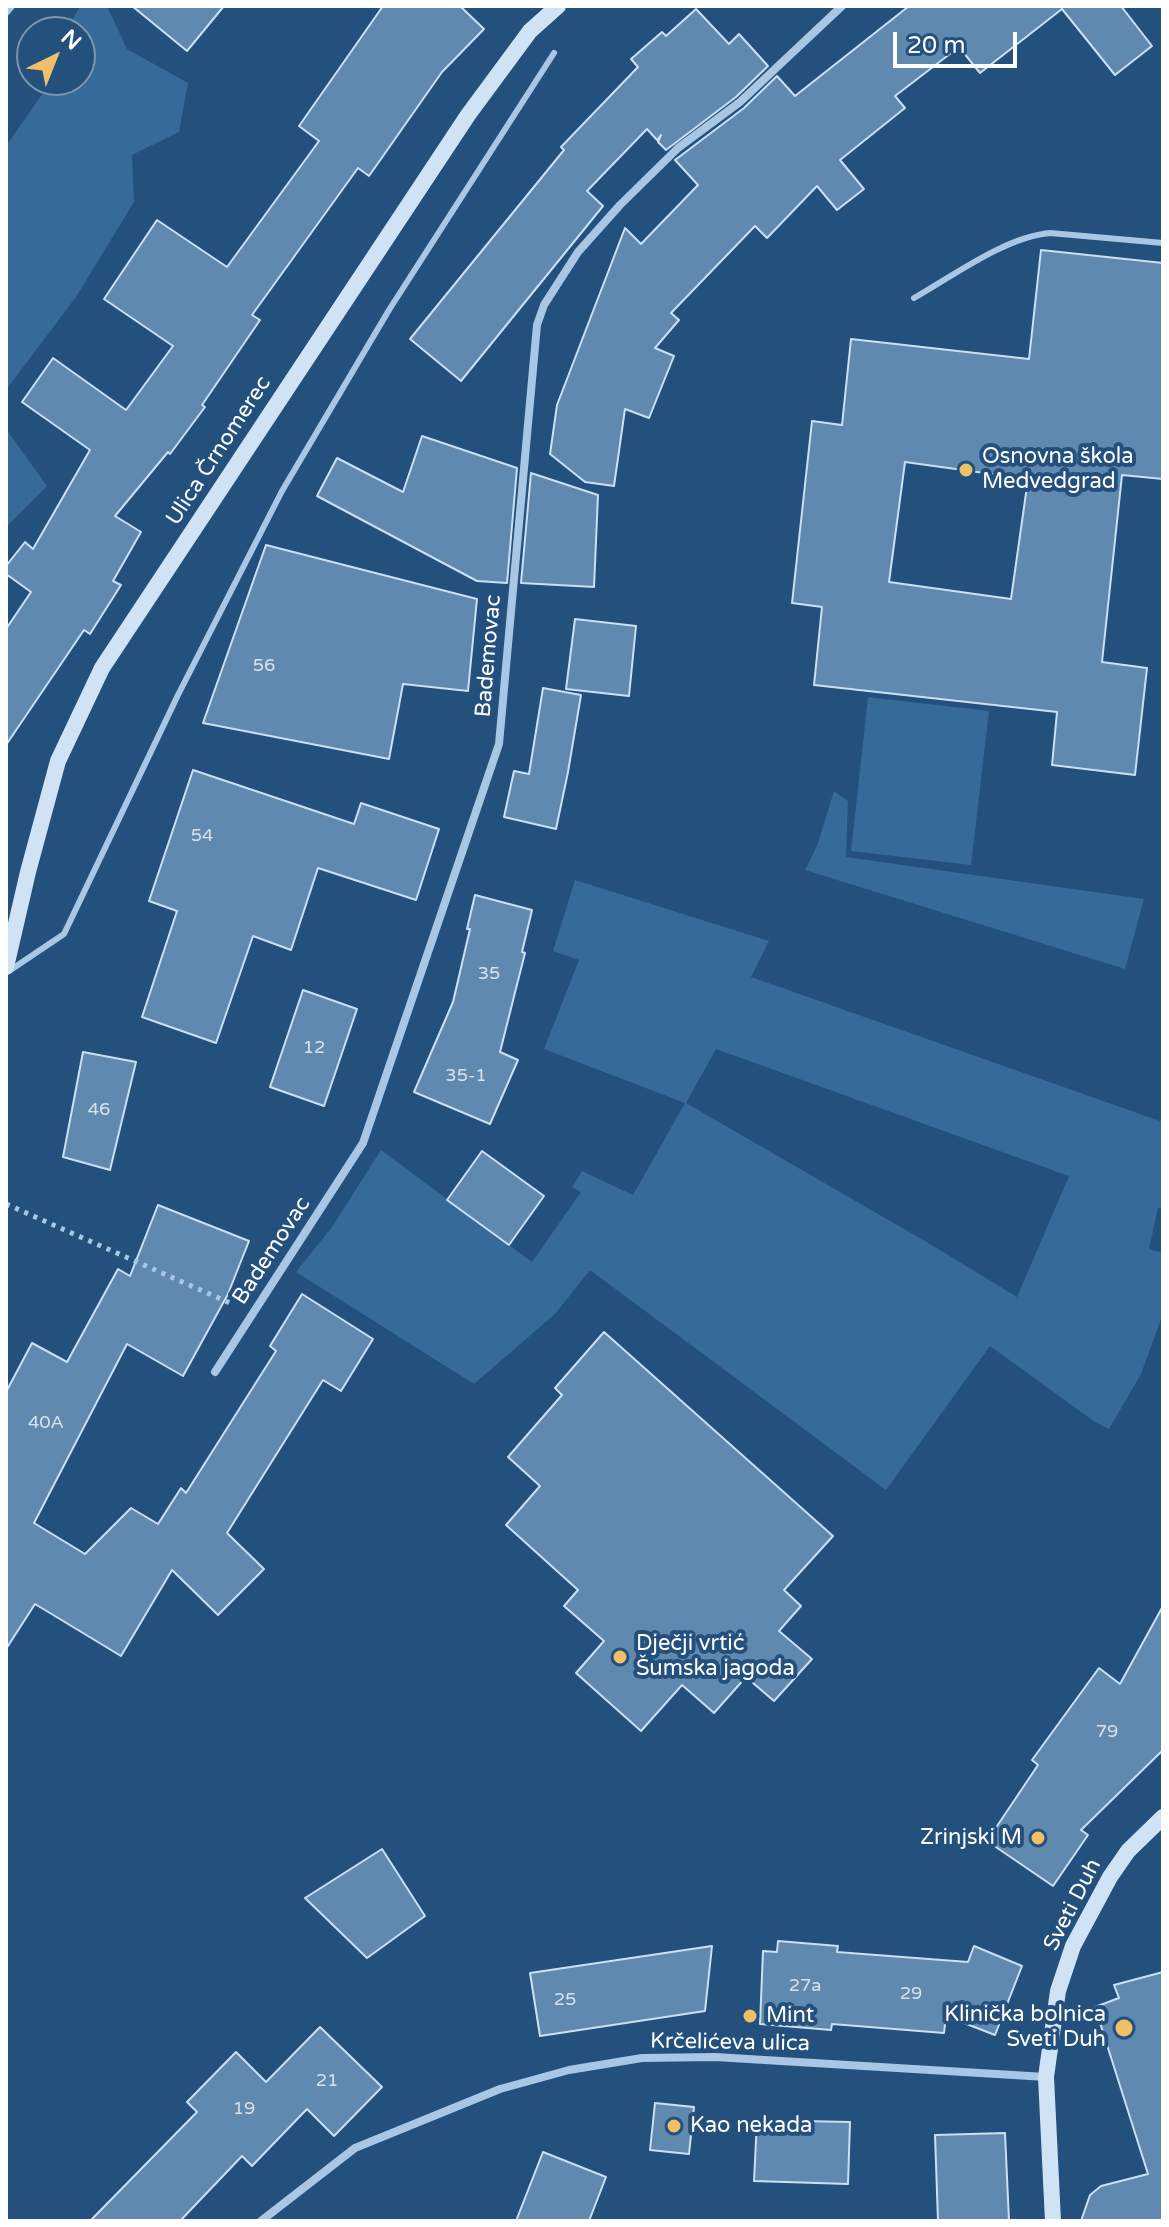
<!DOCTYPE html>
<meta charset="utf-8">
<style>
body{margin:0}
#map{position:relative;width:1169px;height:2227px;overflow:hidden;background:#23507c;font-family:"Varela Round",sans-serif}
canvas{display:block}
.frame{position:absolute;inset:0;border:8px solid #fff;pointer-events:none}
.north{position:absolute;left:16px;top:16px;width:80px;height:80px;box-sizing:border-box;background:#23507c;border:2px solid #7b96b0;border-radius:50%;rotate:43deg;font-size:22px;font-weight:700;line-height:32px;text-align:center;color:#fff}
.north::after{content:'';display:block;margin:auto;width:28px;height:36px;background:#f0bf6a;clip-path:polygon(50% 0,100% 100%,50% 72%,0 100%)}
.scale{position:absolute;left:893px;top:32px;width:124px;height:36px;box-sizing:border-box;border:4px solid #fff;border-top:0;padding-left:10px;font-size:24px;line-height:28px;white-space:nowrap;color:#fff;-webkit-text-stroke:6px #23507c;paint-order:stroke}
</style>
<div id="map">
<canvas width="1169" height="2227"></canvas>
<div class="frame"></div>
<div class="north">N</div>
<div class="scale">20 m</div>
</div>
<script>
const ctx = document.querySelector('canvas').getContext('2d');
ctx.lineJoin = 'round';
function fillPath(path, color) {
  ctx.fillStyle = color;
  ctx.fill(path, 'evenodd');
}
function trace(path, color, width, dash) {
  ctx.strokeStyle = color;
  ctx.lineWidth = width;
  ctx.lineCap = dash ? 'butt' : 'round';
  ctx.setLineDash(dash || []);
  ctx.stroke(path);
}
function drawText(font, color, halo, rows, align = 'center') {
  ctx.font = font + ' "Varela Round",sans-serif';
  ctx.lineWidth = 8;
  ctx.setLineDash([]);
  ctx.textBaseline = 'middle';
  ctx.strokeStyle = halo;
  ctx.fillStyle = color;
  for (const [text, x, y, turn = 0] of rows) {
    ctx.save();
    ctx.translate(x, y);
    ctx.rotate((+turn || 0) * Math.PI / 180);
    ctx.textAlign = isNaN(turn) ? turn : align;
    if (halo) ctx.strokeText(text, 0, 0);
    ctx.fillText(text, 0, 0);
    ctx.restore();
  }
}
fillPath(new Path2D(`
 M80,6H107L127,49L188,83L179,132L132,155L134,202L76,297L6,390V146L45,90L49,80H80V32H66Z
 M6,429L47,486L6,527Z
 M868,697L989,711L971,865L851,851Z
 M834,791L848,801L846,857L1144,899L1125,969L805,870L817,846Z
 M575,880L769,941L751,977L1163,1122V1209L1158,1208L1149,1249L1163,1253V1314L1141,1374L1109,1429L1095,1422L990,1346L886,1490L590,1270L555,1314L474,1384L296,1272L332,1227L381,1150L532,1262L581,1192L572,1187L582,1171L633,1195L685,1103L544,1049L579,960L553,951ZM716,1049L1069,1176L1017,1297L930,1244L686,1103Z`), '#366a99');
const building = new Path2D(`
 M132,6H224L187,51Z
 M383,6H460L484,29L442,72L369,176L358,168L252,315L260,320L202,405L205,407L170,454L168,452L115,516L141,532L113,581L121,585L90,634L84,630L6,745V629L31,592L6,574V566L25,542L33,549L90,450L22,402L53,358L126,410L173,346L104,299L157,220L227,267L319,141L299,126Z
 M909,6H1121L1152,46L1115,75L1062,9L980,73L959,47L895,96L905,108L840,160L864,189L837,210L817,186L767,238L755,226L671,313L679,320L655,348L674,356L649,418L625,409L614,486L585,482L550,454L557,405L625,228L641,244L698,185L675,160L744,108L777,76L795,96Z
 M696,9L729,44L739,34L768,66L736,97L666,150L658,142L661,135L657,140L647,129L587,191L603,206L461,381L410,339L564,150L561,147L638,67L631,59L662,32L666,36Z
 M1041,250L1163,263V479L1122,475L1102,662L1147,668L1135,775L1052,765L1057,712L814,685L822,607L792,603L812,421L842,425L851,339L1029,359ZM905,462L1028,479L1011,599L889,582Z
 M422,436L517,468L507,583L477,581L317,496L337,458L403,492Z
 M531,473L598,495L594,587L521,583Z
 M266,545L477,599L468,691L403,684L389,759L203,723Z
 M575,619L636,626L629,696L566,689Z
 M543,688L581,695L568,772L556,829L504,817L514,771L529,774Z
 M193,770L354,824L361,803L439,829L416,900L318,868L291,950L253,936L216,1043L142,1017L177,911L149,901Z
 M475,895L532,910L522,952L525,953L500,1052L518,1060L490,1124L414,1092L453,1002L470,929H467Z
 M303,990L357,1009L324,1106L270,1087Z
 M83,1052L136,1062L110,1170L63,1157Z
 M482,1151L544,1196L509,1245L447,1200Z
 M158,1205L249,1241L228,1294L183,1376L127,1344L34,1523L85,1554L131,1508L158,1524L181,1488L186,1493L276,1351L270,1346L302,1294L373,1339L341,1391L323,1380L227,1533L264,1569L218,1615L172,1570L121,1656L35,1604L6,1649V1392L32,1343L67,1362L118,1269L130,1276Z
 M604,1332L833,1536L784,1590L801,1606L779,1631L812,1659L774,1701L746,1677L714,1713L682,1685L641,1731L576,1673L604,1641L564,1606L578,1590L506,1525L540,1486L508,1457L562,1395L555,1388Z
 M1163,1606V1750L1081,1830L1088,1835L1053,1886L987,1841L1038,1765L1032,1760L1099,1668L1120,1684Z
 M382,1849L425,1916L367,1958L305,1898Z
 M778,1941L838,1946L837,1952L968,1962L974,1946L1022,1966L995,2035L946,2016L944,2033L832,2024L831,2030L760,2024L763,1951L777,1952Z
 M712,1946L705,2011L540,2036L530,1973Z
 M1163,1972V2221H1081L1090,2195L1101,2186L1148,2174L1095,2007L1119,1998L1114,1985Z
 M320,2027L382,2087L334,2136L307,2109L252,2166L242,2156L180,2221H90L197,2112L187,2102L236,2052L266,2082Z
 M655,2103L694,2107L689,2154L650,2150Z
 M757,2120L850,2122L848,2184L754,2181Z
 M1005,2133L1009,2221H938L935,2135Z
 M543,2152L606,2177L589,2221H516Z`);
fillPath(building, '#6089af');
trace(building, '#cae0f4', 2);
trace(new Path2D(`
 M6,1204L230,1303`), '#a7c7e5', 5, [4, 6]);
trace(new Path2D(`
 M914,298C953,276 1005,237 1050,233L1163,243
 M9,971L64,934L178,695L282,491L389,310L554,53`), '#a7c7e5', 6);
trace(new Path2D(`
 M6,12L11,6
 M215,1372L363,1143L499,744L537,325L544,305L578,252L620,205L678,148L740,102L842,6
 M261,2221L355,2148L500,2089L569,2070L642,2058L715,2057L1046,2077`), '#a7c7e5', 8);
trace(new Path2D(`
 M6,967L28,872L58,761L102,668L468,115L530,31L558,6
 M1053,2221L1046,2077L1058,1991L1073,1946L1110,1877L1128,1851L1163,1817`), '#d0e3f5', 16);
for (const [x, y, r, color] of [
 [966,470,8,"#f0bf6a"],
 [620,1657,8,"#f0bf6a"],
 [1038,1838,8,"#f0bf6a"],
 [750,2016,8,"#f0bf6a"],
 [1124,2028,10,"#f0bf6a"],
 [674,2126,8,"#f0bf6a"]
]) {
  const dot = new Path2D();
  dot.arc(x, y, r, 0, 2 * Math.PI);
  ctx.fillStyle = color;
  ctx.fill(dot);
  trace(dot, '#23507c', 3);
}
drawText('18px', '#d7e2eb', null, [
 ["56",264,666],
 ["54",202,836],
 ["35",489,974],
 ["12",314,1048],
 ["35-1",466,1076],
 ["46",99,1110],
 ["40A",46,1423],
 ["79",1107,1732],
 ["27a",805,1986],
 ["29",911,1994],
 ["25",565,2000],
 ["21",327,2081],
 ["19",244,2109]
]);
drawText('22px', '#fff', '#23507c', [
 ["Ulica Črnomerec",219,451,-57],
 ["Bademovac",489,656,-85],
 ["Bademovac",272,1251,-57],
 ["Sveti Duh",1073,1905,-63],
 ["Krčelićeva ulica",730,2043,1]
]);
drawText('22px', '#fff', '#23507c', [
 ["Osnovna škola",982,457],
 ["Medvedgrad",982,482],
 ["Dječji vrtić",636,1644],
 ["Šumska jagoda",636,1669],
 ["Zrinjski M",1022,1838,"right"],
 ["Klinička bolnica",1106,2015,"right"],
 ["Sveti Duh",1106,2040,"right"],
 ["Mint",766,2016],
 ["Kao nekada",690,2126]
], 'left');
</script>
